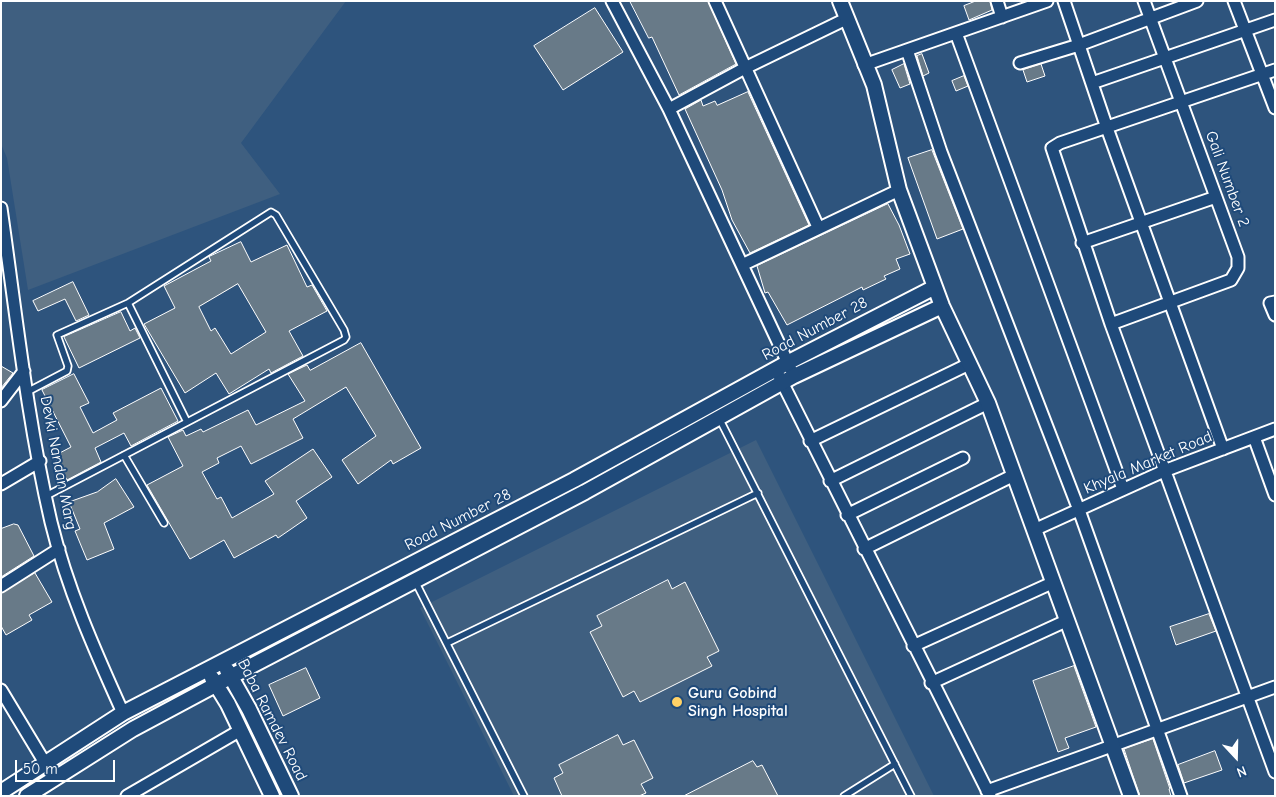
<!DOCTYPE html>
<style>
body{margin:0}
#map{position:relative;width:1276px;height:797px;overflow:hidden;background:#2e547d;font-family:"Comic Neue",sans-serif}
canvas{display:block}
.frame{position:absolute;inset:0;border:2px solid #fff;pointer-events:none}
.north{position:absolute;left:1211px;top:732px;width:50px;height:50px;-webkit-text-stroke:4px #1f4a7a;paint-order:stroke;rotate:159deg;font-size:14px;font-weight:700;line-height:20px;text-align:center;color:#fff}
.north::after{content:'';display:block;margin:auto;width:18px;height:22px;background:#fff;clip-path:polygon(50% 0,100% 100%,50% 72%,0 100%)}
.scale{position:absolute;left:15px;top:760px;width:100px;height:22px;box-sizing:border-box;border:2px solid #fff;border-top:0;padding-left:6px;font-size:15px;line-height:18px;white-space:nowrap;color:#fff;-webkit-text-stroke:4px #1f4a7a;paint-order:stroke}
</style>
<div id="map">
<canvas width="1276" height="797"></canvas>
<div class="frame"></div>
<div class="north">N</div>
<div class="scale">50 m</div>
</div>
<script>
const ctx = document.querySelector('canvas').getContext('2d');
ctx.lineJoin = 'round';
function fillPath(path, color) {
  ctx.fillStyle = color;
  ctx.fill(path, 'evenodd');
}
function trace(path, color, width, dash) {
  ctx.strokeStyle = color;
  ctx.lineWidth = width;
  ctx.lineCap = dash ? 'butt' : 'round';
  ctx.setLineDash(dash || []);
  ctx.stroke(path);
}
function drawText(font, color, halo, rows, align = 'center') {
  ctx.font = font + ' "Comic Neue",sans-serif';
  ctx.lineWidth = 4;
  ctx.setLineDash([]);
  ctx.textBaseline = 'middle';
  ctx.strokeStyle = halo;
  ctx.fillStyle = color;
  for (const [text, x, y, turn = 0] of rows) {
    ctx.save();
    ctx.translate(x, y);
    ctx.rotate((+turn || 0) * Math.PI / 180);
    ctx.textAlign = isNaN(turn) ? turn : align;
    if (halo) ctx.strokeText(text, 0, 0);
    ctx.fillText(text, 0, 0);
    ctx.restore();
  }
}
fillPath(new Path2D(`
 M1,1H346L241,143L280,194L28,290L7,158L1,144Z
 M756,440L934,796H514L420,608Z`), '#3f5f80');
const building = new Path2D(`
 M630,1H708L736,64L679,95L652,37L649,38Z
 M976,1H990L992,10L969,20L964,6Z
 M595,8L623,52L563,90L534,46Z
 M922,54L929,73L923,76L917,56Z
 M904,64L910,84L900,88L892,70Z
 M1041,64L1045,76L1027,82L1023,70Z
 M964,76L968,86L956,91L952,81Z
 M748,92L809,225L750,253L732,220L722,190L685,109L701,100L703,106L715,101L717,105Z
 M932,150L963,229L937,239L908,158Z
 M888,204L899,225L910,254L896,259L900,269L884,276L886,279L863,290L862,287L787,325L768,292L765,293L757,266Z
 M241,242L251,262L287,245L307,287L312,285L327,311L289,331L303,356L271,373L269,369L229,394L216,373L185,393L144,324L175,308L164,286L211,261L209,257ZM238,284L266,332L231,354L215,328L211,331L199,307Z
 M73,282L89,315L76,321L65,299L38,311L33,301Z
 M121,312L130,331L135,328L140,338L79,368L64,337Z
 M361,343L421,448L393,464L391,460L358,484L342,460L376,436L346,387L293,419L303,438L251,464L241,446L217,458L219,463L202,472L217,499L221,497L232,518L274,494L265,481L313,449L332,477L296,501L307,518L278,538L276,535L234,558L224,540L190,559L147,485L183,466L168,437L183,430L186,436L201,429L203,432L248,410L256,425L305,401L288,374L307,365L310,370Z
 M1,366L13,373L1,388Z
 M74,374L89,403L80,407L93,433L117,420L113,413L161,388L178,421L131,446L124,433L95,448L101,462L67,480L54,456L71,447L42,390Z
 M116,479L134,507L104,523L114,549L87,560L75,531L80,529L69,502L97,492Z
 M14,524L18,525L34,556L1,577V529Z
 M35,573L52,602L29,615L32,620L6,635L1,626V593Z
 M668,580L672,589L685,582L719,651L707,657L712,666L640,702L634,691L623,697L590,632L602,626L597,616Z
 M1209,614L1216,631L1176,645L1170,627Z
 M1074,666L1096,727L1065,738L1069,748L1058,752L1033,681Z
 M306,668L320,698L283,716L269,685Z
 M618,735L623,745L634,740L653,778L641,784L646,793L639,796H562L554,778L563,773L559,765Z
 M1153,739L1170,789H1169L1171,796H1140L1132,773L1124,749Z
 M1215,751L1222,770L1184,783L1178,765Z
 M753,761L757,767L762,765L778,796H684Z`);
fillPath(building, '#687a88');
trace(building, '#fff', 1);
const service = new Path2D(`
 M128,303L187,422
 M27,392L67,371L68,366L57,335L128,303L271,212L276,215L344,330L346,337L344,340L46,496
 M719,418L911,796
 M124,455L164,523
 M415,581L524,796
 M447,643L758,493
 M844,796L895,764`);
const minor = new Path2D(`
 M612,1L669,109L794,376
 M715,1L818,227
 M997,1L1002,17
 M1064,1L1107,128L1223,449
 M1234,1L1275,108
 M956,33L1123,489
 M907,50L941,152L1079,510L1181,796
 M1020,63L1079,45L1197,1
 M864,65L1047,1
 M1275,70L1060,143L1052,148L1111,324L1275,772
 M1092,83L1275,20
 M669,109L745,68L846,19
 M1,208C16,313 27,419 51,522C67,588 95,651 123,713
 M1082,243L1216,197
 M742,265L899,190
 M1275,302L1270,303L1275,315
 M1111,324L1231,280L1238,268V257L1144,1
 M776,370L990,796
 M1,401L24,371
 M1254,437L1275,495
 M810,441L969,364
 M830,481L988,403
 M1,484L40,461
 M847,515L963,458
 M1034,530L1164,471L1275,429
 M864,549L1014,475
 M1,586L59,549
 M913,646L1054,582
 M931,683L1068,620
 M1,690L45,763
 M987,791L1275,687
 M127,796L239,731`);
const tertiary = new Path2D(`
 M840,1L874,85L899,190L942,306L988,403L1131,796
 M227,670L249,709L291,796
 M212,678L228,704L272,796
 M1,792L123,713L574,480L787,363L935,287
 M27,796L133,729L232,676L585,492L794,376L942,306`);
trace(service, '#fff', 9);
trace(minor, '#fff', 15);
trace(tertiary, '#fff', 18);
trace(service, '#1f4a7a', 5.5);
trace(minor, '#1f4a7a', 11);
trace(tertiary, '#1f4a7a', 14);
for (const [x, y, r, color] of [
 [677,702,6,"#ffd166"]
]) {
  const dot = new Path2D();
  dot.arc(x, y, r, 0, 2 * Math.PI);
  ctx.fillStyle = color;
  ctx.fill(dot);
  trace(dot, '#1f4a7a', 2);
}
drawText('16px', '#fff', '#1f4a7a', [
 ["Gali Number 2",1227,179,70],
 ["Road Number 28",815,329,-28],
 ["Devki Nandan Marg",58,463,79],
 ["Khyala Market Road",1148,463,-23],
 ["Road Number 28",458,520,-27],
 ["Baba Ramdev Road",272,720,63]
]);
drawText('bold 16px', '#fff', '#1f4a7a', [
 ["Guru Gobind",688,693],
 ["Singh Hospital",688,711]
], 'left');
</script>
